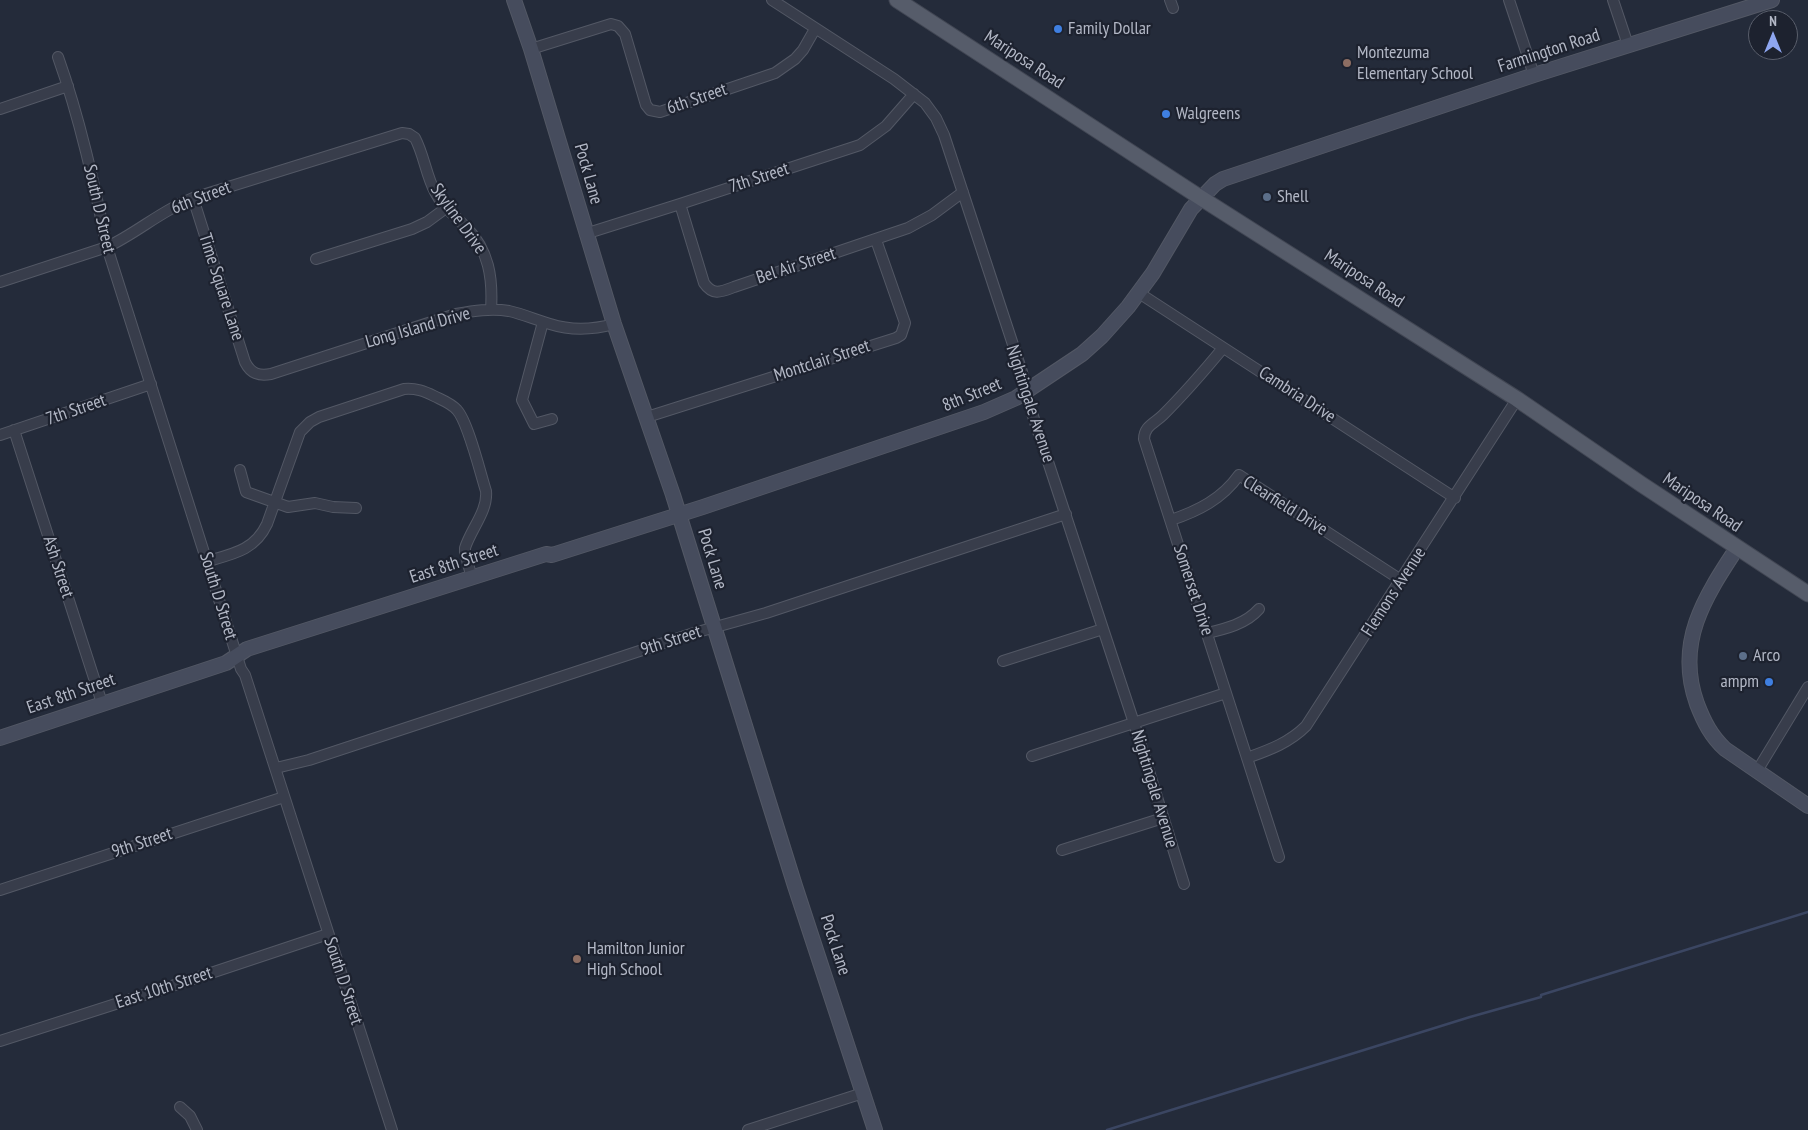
<!DOCTYPE html>
<style>
body{margin:0}
#map{position:relative;width:1808px;height:1130px;overflow:hidden;background:#242b3a;font-family:"PT Sans Narrow",sans-serif}
canvas{display:block}
.north{position:absolute;left:1748px;top:10px;width:50px;height:50px;box-sizing:border-box;background:#1d222f;border:1px solid #595e6b;border-radius:50%;rotate:0deg;font-size:14px;font-weight:700;line-height:20px;text-align:center;color:#b3b8c6}
.north::after{content:'';display:block;margin:auto;width:18px;height:22px;background:#8ea6f0;clip-path:polygon(50% 0,100% 100%,50% 72%,0 100%)}
</style>
<div id="map">
<canvas width="1808" height="1130"></canvas>
<div class="north">N</div>
</div>
<script>
const ctx = document.querySelector('canvas').getContext('2d');
ctx.lineJoin = 'round';
function trace(path, color, width, dash) {
  ctx.strokeStyle = color;
  ctx.lineWidth = width;
  ctx.lineCap = dash ? 'butt' : 'round';
  ctx.setLineDash(dash || []);
  ctx.stroke(path);
}
function drawText(font, color, halo, rows, align = 'center') {
  ctx.font = font + ' "PT Sans Narrow",sans-serif';
  ctx.lineWidth = 4.5;
  ctx.setLineDash([]);
  ctx.textBaseline = 'middle';
  ctx.strokeStyle = halo;
  ctx.fillStyle = color;
  for (const [text, x, y, turn = 0] of rows) {
    ctx.save();
    ctx.translate(x, y);
    ctx.rotate((+turn || 0) * Math.PI / 180);
    ctx.textAlign = isNaN(turn) ? turn : align;
    if (halo) ctx.strokeText(text, 0, 0);
    ctx.fillText(text, 0, 0);
    ctx.restore();
  }
}
trace(new Path2D(`
 M1107,1130L1470,1017L1541,997V995L1808,912`), '#3b4662', 2.5);
const street = new Path2D(`
 M772,0L894,79L925,103L936,118L944,135L1022,372L1031,410L1134,723L1184,884
 M1170,0L1173,8
 M1509,0L1534,75
 M1613,0L1628,45
 M531,49L611,24L618,26L625,34L646,105L650,110L660,112L775,73L795,59L803,50L815,29
 M58,57C80,119 94,183 107,247L241,669L245,675L392,1130
 M0,109L68,86
 M193,198L245,362C251,374 259,376 271,374L456,314C473,311 491,308 509,311C523,314 536,320 550,324C572,331 592,330 614,324
 M680,204L704,283C713,296 721,292 734,287L908,228L932,215L963,192
 M585,234L680,204L860,145L886,126L914,94
 M316,259L412,229L427,222L446,208
 M0,282L107,247C137,233 162,210 193,198L402,133L409,134L415,138C424,155 426,175 435,192C442,206 455,216 466,227C489,250 493,278 491,310
 M1139,293L1455,498
 M543,322L522,400L534,424L552,419
 M1223,348C1204,371 1184,394 1163,415C1155,423 1144,426 1144,439L1279,857
 M647,417L896,338L901,335L905,323L876,240
 M14,430L102,703
 M0,435L151,384
 M240,470L246,492L288,507L315,503L333,507L356,508
 M1171,520C1198,511 1222,499 1239,475L1401,580
 M208,561C233,554 255,550 267,524L300,432L310,422L319,417L404,389C416,388 424,391 434,396C442,400 451,403 457,410C468,422 480,472 486,491C488,511 471,529 465,548V553L472,578
 M1207,633C1225,629 1246,624 1259,609
 M1003,661L1103,629
 M1032,756L1226,693
 M1247,758C1269,750 1289,743 1306,726L1517,399
 M276,768L309,760L694,633L766,613L1066,514
 M1757,771L1808,687
 M1062,850L1163,818
 M0,890L284,797
 M0,1041L178,984L328,934
 M180,1107L190,1116L197,1130
 M748,1130L863,1093`);
const secondary = new Path2D(`
 M514,0L531,49L614,324L673,495L795,886L875,1130
 M1737,548C1704,598 1675,643 1697,704C1704,722 1711,736 1725,749L1808,806
 M0,738L226,663L247,649L546,554L552,555L703,507L984,412L1016,398L1082,354L1102,336L1128,307L1153,273L1191,209L1215,184L1223,179L1534,75L1772,0`);
const primary = new Path2D(`
 M897,0L1201,198L1517,399L1641,484L1808,594`);
trace(street, '#535865', 12);
trace(secondary, '#535865', 16);
trace(primary, '#414653', 17);
trace(street, '#383d4b', 10);
trace(secondary, '#464c5d', 14);
trace(primary, '#565c6a', 15);
for (const [x, y, r, color] of [
 [1058,29,5,"#3f7fe0"],
 [1347,63,5,"#8d6e63"],
 [1166,114,5,"#3f7fe0"],
 [1267,197,5,"#5c6f8a"],
 [1743,656,5,"#5c6f8a"],
 [1769,682,5,"#3f7fe0"],
 [577,959,5,"#8d6e63"]
]) {
  const dot = new Path2D();
  dot.arc(x, y, r, 0, 2 * Math.PI);
  ctx.fillStyle = color;
  ctx.fill(dot);
  trace(dot, '#1d222f', 2);
}
drawText('18px', '#b3b8c6', '#1d222f', [
 ["Family Dollar",1068,29],
 ["Montezuma",1357,53],
 ["Elementary School",1357,74],
 ["Walgreens",1176,114],
 ["Shell",1277,197],
 ["Arco",1753,656],
 ["ampm",1759,682,"right"],
 ["Hamilton Junior",587,949],
 ["High School",587,970]
], 'left');
drawText('18px', '#b3b8c6', '#1d222f', [
 ["Farmington Road",1549,51,-18],
 ["Mariposa Road",1024,60,33],
 ["6th Street",697,99,-19],
 ["Pock Lane",588,174,74],
 ["7th Street",759,178,-18],
 ["6th Street",201,198,-21],
 ["South D Street",99,209,77],
 ["Skyline Drive",458,219,54],
 ["Bel Air Street",796,266,-18],
 ["Mariposa Road",1364,279,33],
 ["Time Square Lane",221,287,72],
 ["Long Island Drive",418,328,-16],
 ["Montclair Street",822,361,-18],
 ["8th Street",972,395,-22],
 ["Cambria Drive",1297,395,33],
 ["Nightingale Avenue",1030,404,72],
 ["7th Street",76,410,-19],
 ["Mariposa Road",1702,503,34],
 ["Clearfield Drive",1285,506,32],
 ["Pock Lane",712,559,73],
 ["East 8th Street",454,564,-18],
 ["Ash Street",58,567,72],
 ["Somerset Drive",1193,590,72],
 ["Flemons Avenue",1394,592,-57],
 ["South D Street",218,596,73],
 ["9th Street",671,641,-18],
 ["East 8th Street",71,694,-19],
 ["Nightingale Avenue",1154,789,73],
 ["9th Street",142,843,-18],
 ["Pock Lane",835,945,72],
 ["South D Street",343,981,72],
 ["East 10th Street",164,988,-18]
]);
</script>
